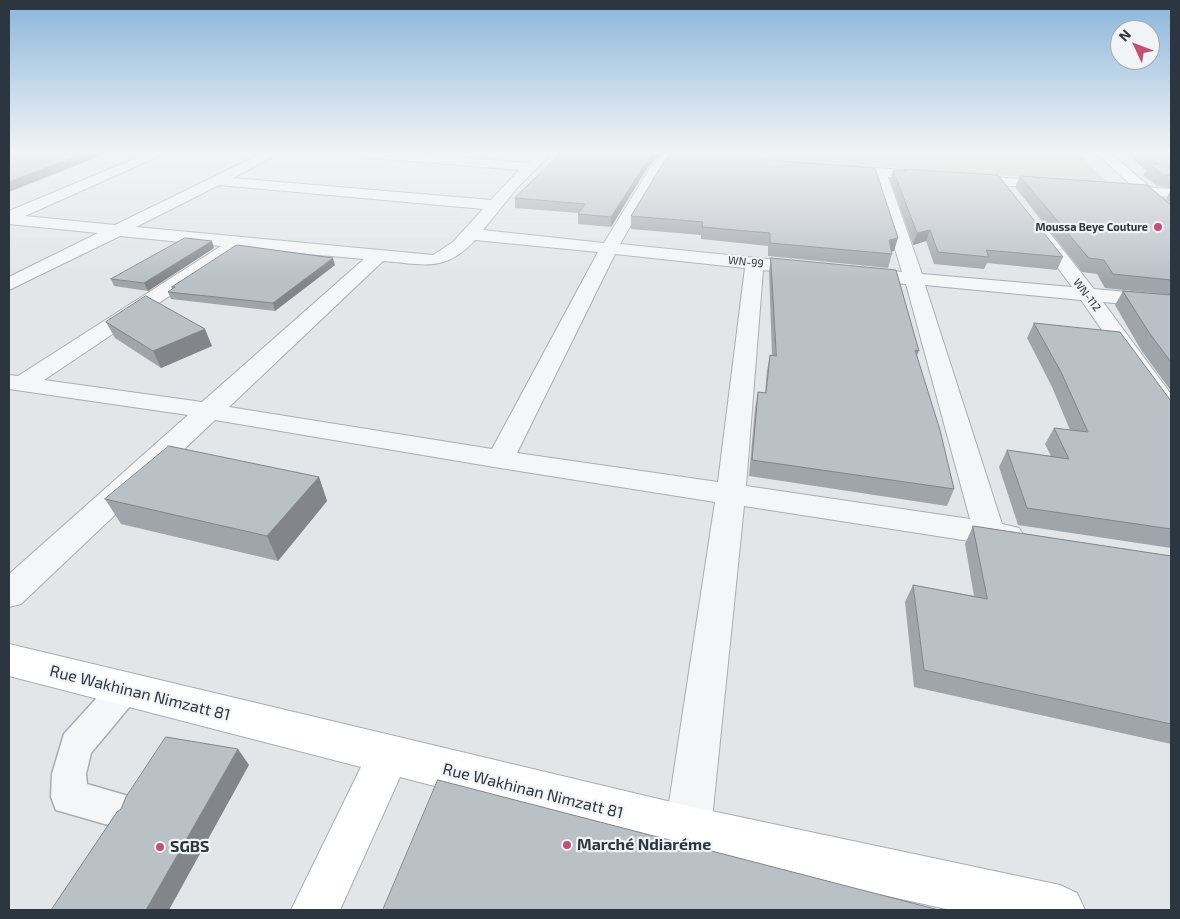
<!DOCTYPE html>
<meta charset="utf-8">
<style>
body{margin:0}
#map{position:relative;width:1180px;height:919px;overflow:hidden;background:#e2e6e9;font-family:"Exo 2",sans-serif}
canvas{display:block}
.frame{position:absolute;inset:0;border:10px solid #2b3640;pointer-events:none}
.north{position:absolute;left:1110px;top:20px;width:50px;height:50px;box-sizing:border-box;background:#f1f4f7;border:1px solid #a2a8ae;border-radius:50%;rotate:313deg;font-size:14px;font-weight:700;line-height:20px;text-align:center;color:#2b3640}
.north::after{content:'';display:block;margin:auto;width:18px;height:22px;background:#c55073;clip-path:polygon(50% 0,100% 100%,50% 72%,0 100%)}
</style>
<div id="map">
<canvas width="1180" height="919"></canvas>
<div class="frame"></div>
<div class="north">N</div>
</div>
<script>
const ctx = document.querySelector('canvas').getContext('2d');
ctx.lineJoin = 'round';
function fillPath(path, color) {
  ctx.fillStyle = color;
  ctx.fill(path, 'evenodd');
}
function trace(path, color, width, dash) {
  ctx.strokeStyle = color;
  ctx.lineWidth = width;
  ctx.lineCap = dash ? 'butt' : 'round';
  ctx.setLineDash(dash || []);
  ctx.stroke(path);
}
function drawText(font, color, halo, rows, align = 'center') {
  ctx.font = font + ' "Exo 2",sans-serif';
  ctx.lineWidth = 4.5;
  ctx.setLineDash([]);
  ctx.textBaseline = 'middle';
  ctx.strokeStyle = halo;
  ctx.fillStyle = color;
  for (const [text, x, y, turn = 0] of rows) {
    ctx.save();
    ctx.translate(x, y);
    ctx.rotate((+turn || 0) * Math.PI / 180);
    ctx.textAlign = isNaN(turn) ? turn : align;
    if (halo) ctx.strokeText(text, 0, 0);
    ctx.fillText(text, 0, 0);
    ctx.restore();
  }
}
fillPath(new Path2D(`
 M696,153H1078L1108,183Z`), '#cad2c3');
const lane = new Path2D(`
 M125,675L136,679L141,689L136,699L91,753L86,774L87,784L135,798L140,811L135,824L122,829L56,810L51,797L52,774L64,734L114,679Z`);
const street = new Path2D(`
 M148,153H166L25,216L115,225L262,153H279L233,178L491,200L519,170L362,157L356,153H414L527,163L538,153H552L517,188L483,230L604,243L650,168L664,153H678L663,170L620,244L807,263L813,265L816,269L813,273L807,275L763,270L746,486L970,519L906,284L862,280L855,278L853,274L855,270L862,268L902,272L873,176L839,173L832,169L839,165L1058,182L1060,185L1058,188L1053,189L888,177L922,274L1072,287L1031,231L1033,227H1045L1094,289L1171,296V308L1103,302L1171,394V418L1162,416L1081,300L925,285L1002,524L1019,528L1024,536L1019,544L1008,547L744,506L711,829L704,845L688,852L672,845L665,829L715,502L500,468L215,420L21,604L9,607V574L188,415L9,389V375L18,376L221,246L120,236L9,290V277L98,233L9,224V211ZM219,185L483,209L453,242L433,255L136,227ZM475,240L598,252L492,449L229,407L383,261C424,264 445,273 475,240ZM241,248L364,259L202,402L44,380ZM615,254L745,268L718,482L517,453Z
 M1119,185L1171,189V197L1114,192L1112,189L1114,186Z`);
const secondary = new Path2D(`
 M1096,153H1110L1171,205V218L1165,216Z
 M9,644L688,806L1060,885L1077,893L1085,910H951L688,852L400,777L340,910H291L361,767L9,676Z`);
trace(lane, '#a7aeb3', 3);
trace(street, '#a7aeb3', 2);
trace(secondary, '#a7aeb3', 2);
fillPath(lane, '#f4f6f8');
fillPath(street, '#f4f6f8');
fillPath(secondary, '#fff');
fillPath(new Path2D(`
 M561,153H661L648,167L611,227L578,224V213L515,208V198Z
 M1137,153H1171V188L1157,186L1143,175L1146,170L1134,160Z
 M875,168L894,251H891L892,254L888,268L768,256V246L701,239V235L631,229V216Z
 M905,169L1063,257L1057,270L987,263L984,269L934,264L926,241L913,245L890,180L893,170L904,171Z
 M1020,176L1171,205V391L1141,350L1115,305L1123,291L1171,295L1105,288L1097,274L1082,272L1015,187Z
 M1171,189V203L1166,199Z
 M214,248L148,291L114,286L111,279Z
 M771,258L919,351L917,356L954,489L947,506L749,476L755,408L758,392L765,393L767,370L770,355H772L769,271Z
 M335,265L275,311L171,299L168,292L173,289L172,287Z
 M106,322L212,346L161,368L115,338Z
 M1034,323L1171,401V548L1018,525L999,467L1007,450L1051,456L1045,444L1054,428L1070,430L1052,387L1027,338Z
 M319,477L327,501L278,561L121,524L105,499Z
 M973,526L1171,556V744L914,687L905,602L913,585L974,596L965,544Z`), '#9fa5aa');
fillPath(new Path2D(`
 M85,153H108L9,192V182Z
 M654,153H661L648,167L611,227V217L649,158Z
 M930,230L926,241L913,245L917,233Z
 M898,238L894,251L886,253L889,240Z
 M212,241L214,248L148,291L144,283Z
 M333,258L335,265L275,311L273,303Z
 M205,329L212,346L161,368L153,351Z
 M319,477L327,501L278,561L267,536Z
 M238,749L249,765L169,910H146Z`), '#82868b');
const building = new Path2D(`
 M11,153H85L9,182V154Z
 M561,153H654L649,158L611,217L578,214L585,204L515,198Z
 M672,153H681L875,168L898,238L889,240L892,254L770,243V233L702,227L703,222L631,216L665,160Z
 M1144,153H1171V175H1163L1149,164H1159Z
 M905,169L998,175L1063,257L986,250L989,257L938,252L930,230L917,233L893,170L906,171Z
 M1020,176L1147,185L1171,205V280L1113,274L1104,260L1089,258Z
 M185,238L212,241L144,283L111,279Z
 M237,245L333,258L273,303L168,292L175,287H172Z
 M771,258L896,270L919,351L915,350L940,430L954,489L752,460L758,392L766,393L770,355L776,356Z
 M1123,291L1171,295V362L1150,334Z
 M146,296L205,329L153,351L106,322Z
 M1034,323L1120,332L1171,401V529L1027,508L1007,450L1069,459L1054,428L1088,432L1061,372Z
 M169,446L319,477L267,536L105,499Z
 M973,526L1171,556V724L924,670L913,585L987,599Z
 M166,737L238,749L146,910H51L117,812L121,809L126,797Z
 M438,780L939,910H383Z`);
fillPath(building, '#b9c0c6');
trace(building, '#82868b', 1);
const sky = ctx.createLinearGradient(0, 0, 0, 282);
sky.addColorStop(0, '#8bb6db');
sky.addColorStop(0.54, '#f2f4f5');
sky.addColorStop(1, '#f2f4f500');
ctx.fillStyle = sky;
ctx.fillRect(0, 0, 1180, 282);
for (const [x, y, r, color] of [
 [1158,227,5,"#c55073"],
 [567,845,5,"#c55073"],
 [160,847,5,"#c55073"]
]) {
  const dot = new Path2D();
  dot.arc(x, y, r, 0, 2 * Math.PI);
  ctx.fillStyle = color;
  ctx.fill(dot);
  trace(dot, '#f1f4f7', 2);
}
drawText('bold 11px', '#2b3640', '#f1f4f7', [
 ["Moussa Beye Couture",1148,227]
], 'right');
drawText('11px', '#2b3640', '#f1f4f7', [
 ["WN-99",746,262,6],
 ["WN-112",1087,295,53]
]);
drawText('16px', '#2b3640', '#f1f4f7', [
 ["Rue Wakhinan Nimzatt 81",140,693,14],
 ["Rue Wakhinan Nimzatt 81",533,791,14]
]);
drawText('bold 16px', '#2b3640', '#f1f4f7', [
 ["Marché Ndiaréme",577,845],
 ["SGBS",170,847]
], 'left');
</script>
